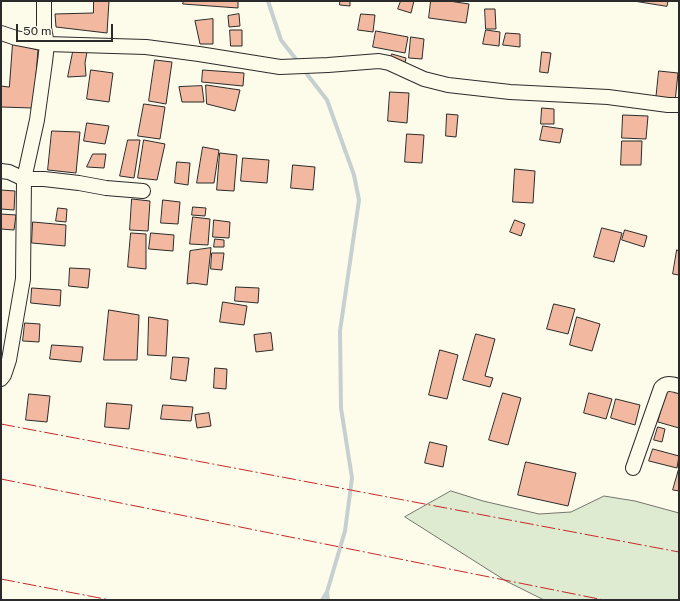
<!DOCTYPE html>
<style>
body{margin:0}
#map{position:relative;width:680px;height:601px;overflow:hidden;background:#fdfbea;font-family:"Public Sans",sans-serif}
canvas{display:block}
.frame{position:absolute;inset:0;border:2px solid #2b2b2b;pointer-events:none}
.scale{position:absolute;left:16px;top:24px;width:97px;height:18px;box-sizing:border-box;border:2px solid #2b2b2b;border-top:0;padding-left:5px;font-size:12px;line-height:14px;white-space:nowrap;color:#2b2b2b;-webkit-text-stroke:3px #fdfbea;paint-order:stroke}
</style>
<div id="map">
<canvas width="680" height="601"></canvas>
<div class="frame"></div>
<div class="scale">50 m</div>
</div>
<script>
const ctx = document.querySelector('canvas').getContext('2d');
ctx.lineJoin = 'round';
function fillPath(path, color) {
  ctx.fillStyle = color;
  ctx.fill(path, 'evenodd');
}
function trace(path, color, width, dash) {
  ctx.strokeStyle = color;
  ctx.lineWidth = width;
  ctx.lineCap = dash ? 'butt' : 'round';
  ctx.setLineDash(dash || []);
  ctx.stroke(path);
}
const green = new Path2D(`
 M451,491L483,501L539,514L571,512L604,496L635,501L679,513V600H544L506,581L405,517Z`);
fillPath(green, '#deebd1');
trace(green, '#74746e', 1);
trace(new Path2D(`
 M268,1L281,40L299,63
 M303,69L327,100L354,175L359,200L340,331L341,408L352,478L345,531L327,592L322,600
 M327,592L328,600`), '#c7d0d0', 4);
const building = new Path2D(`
 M94,1H109L107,33L56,27L55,14L93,13Z
 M184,1H238V8L183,4Z
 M340,1H350V6L340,5Z
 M401,1H414L411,13L398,9Z
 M431,1H449L469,4L466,23L429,18Z
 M634,1H668L667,6Z
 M485,9H495L496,29H486Z
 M239,14L240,26L229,27L228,16Z
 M361,14L375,15L373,32L358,30Z
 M213,19V44H200L195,21Z
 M230,30H242V46H231Z
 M486,30L500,32L499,46L483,44Z
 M376,31L408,37L405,53L373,47Z
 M506,33L520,34V47L503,45Z
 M411,37L424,39L422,59L409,58Z
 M13,43L38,50L34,101L32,108L1,107V86L9,87Z
 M74,47L87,52L85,63L86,76L68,77Z
 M542,52L551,53L548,73L540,72Z
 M392,54L406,58L404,67L389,62Z
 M155,60L172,62L166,104L149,101Z
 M91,70L113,73L109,102L87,99Z
 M203,70L244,73L243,86L202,82Z
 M659,71L678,73L675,102L656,100Z
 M206,85L240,90L235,111L207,104Z
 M202,86L204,102H182L179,87Z
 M390,92L409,93L407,123L388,121Z
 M144,104L165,107L160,139L138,136Z
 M542,108L554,109V124H541Z
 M447,114L458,115L456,137L446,136Z
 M623,115L648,116L646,139L622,138Z
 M87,123L109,126L105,144L84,141Z
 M543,126L563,129L560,143L540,140Z
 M52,131L80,132L76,173L48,170Z
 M407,134L424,135L422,163L405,162Z
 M128,140H140L134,178L120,176Z
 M144,140L165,144L157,180L138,178Z
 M622,141H642L641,165H621Z
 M203,147L219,150L214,183H197Z
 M220,153L237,155L234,191L217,190Z
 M93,154H106L104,168L87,167Z
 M243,158L269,160L267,183L241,181Z
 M177,162L190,163L188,185L175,183Z
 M293,165L315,167L313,190L291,188Z
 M515,169L535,171L533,203L513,202Z
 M1,190L15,191L14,210L1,209Z
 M132,199L150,201L148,231L130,230Z
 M163,200L180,202L178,224L161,223Z
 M193,207L206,208L205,216L192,215Z
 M58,208L67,209L66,222L56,221Z
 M1,214L16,215L14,230L1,229Z
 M193,217L210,219L208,245L190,244Z
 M214,220L230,222L229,238L213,237Z
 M515,220L525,224L521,236L510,232Z
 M33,222L66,225L65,246L32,243Z
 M602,228L622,233L614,262L594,257Z
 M625,230L647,236L644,247L622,240Z
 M131,233L146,234V269L128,267Z
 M151,233L174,235L173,251L149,249Z
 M215,239L224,240V247H214Z
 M211,248L207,285L193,283L187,284L190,251Z
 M677,250L679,251V275L673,274Z
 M212,253H224L222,270L211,269Z
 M70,268L90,269L88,288L69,286Z
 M236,287L259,288L258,303L235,301Z
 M32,288L61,290L60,306L31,303Z
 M223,302L247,306L244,325L220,322Z
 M554,304L575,309L568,334L547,329Z
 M109,310L139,315L137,360H104Z
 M149,317L168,320L166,356L148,355Z
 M577,317L600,324L592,351L570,345Z
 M25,323L40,324L39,342L23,341Z
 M271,333L273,350L256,352L254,335Z
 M476,334L495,339L485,376L493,378L490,387L463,380Z
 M52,345L83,347L81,362L50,359Z
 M440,350L458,355L447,399L429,395Z
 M173,357L189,358L186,381L171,379Z
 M215,368L227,369L226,389L214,388Z
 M668,387L679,390V428L658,422Z
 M503,393L521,398L508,445L489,440Z
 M589,393L612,399L606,419L584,413Z
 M29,394L50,396L47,422L26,420Z
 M616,399L640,405L635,425L611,418Z
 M107,403L132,405L129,429L105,427Z
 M163,405L193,407L191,421L161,419Z
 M209,413L211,426L197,428L195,415Z
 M658,427L665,429L662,442L654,440Z
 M430,442L447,446L443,467L425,463Z
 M653,449L679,456L677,468L649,461Z
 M526,462L576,473L568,506L518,495Z
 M679,468V491L673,490Z`);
fillPath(building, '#f2b8a0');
trace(building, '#2b2b2b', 1);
const minor = new Path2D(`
 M1,33L16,38L47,44L146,47L199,54L280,67L328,65L379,61L389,63L424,79L448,85L510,92L608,97L668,105H679
 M1,171L9,172L24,179H44L79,183L106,188L143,191
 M1,379L4,375L9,360L23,279L24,179L37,120L45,62L47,44L44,28V1
 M633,468L661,388C666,382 672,384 679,386`);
trace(minor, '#2b2b2b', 16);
trace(minor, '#fdfbea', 14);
trace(new Path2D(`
 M1,424L679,552
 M1,479L604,600
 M1,579L110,600`), '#c62828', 1, [14, 3, 2, 3]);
</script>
